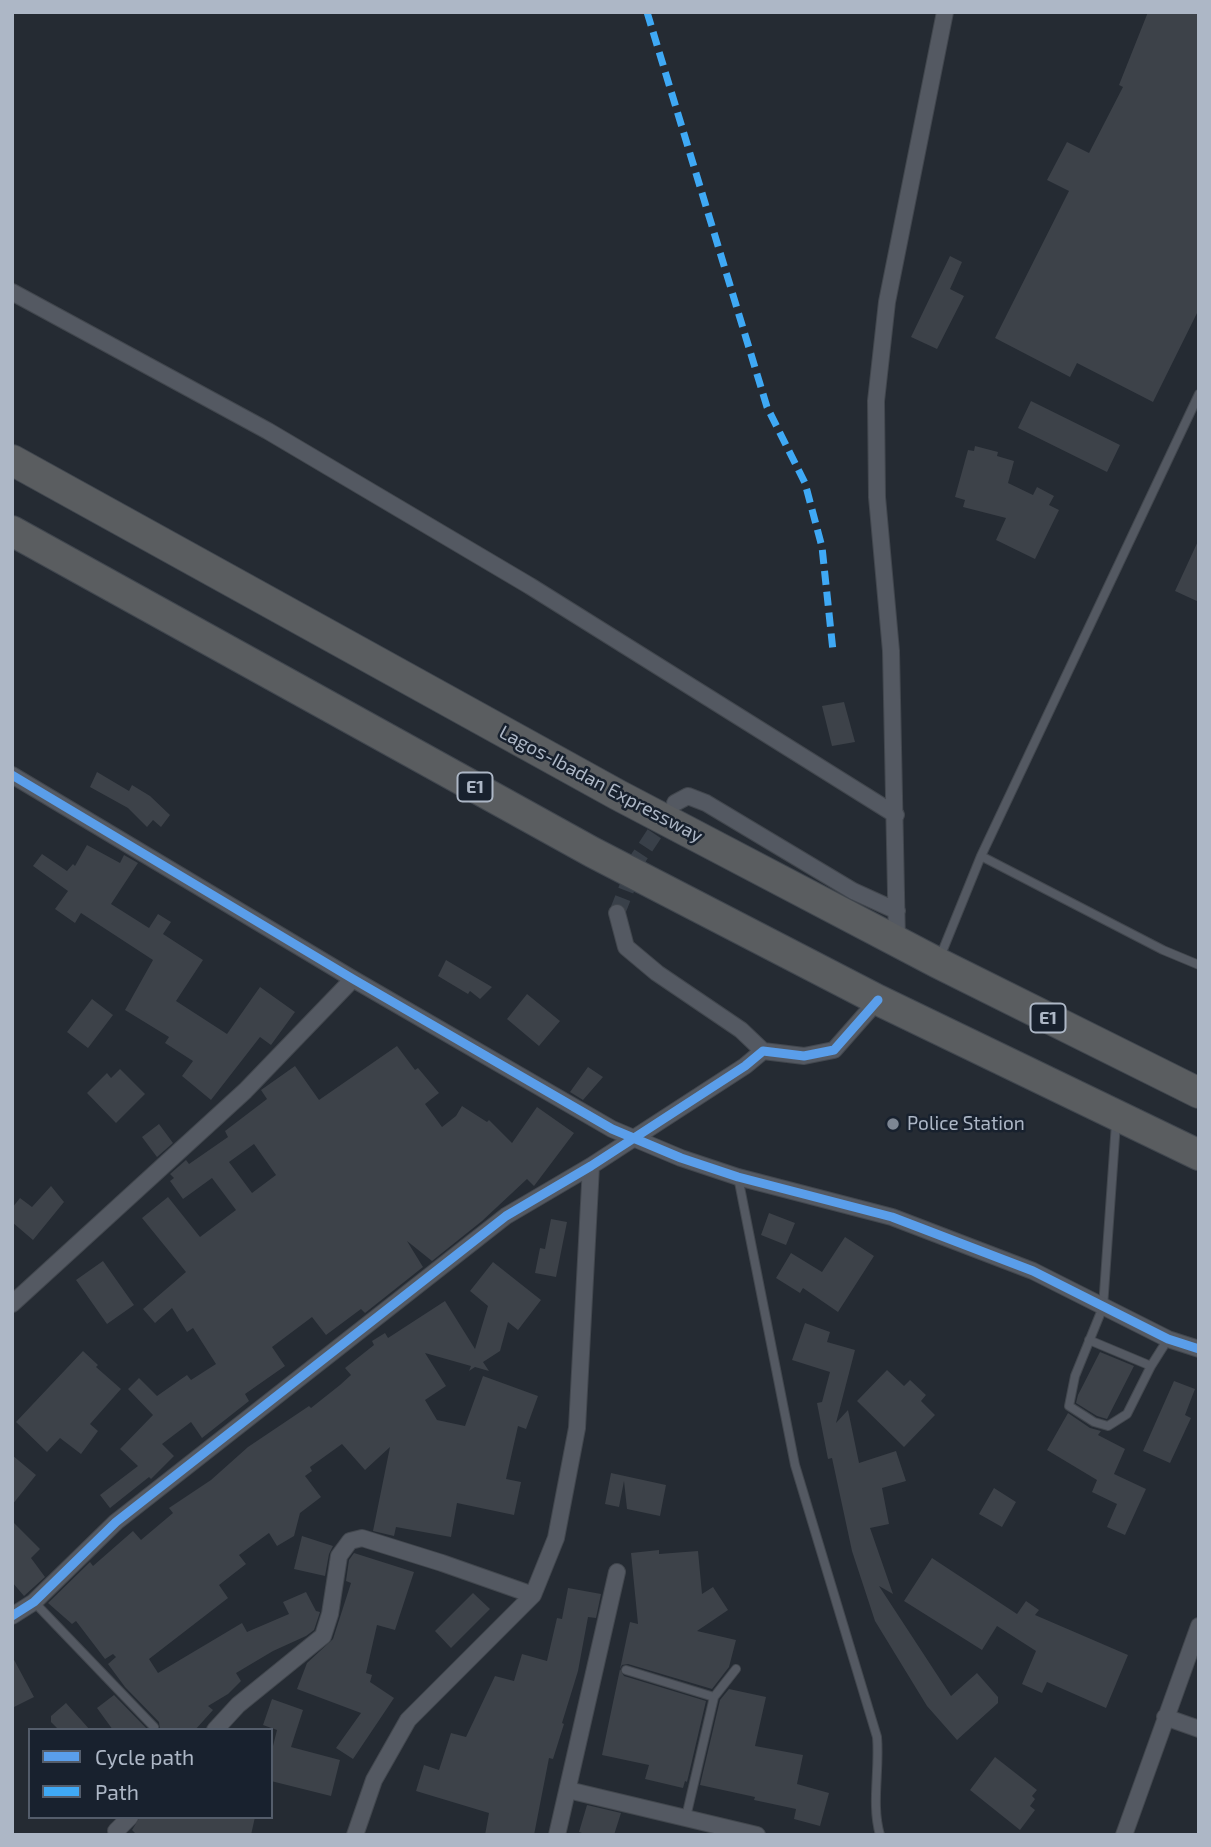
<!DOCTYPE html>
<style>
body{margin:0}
#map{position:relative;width:1211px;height:1847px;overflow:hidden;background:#252b33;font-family:"Exo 2",sans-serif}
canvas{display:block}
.frame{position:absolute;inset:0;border:14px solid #adb7c6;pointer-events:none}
.legend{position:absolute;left:28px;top:1728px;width:245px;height:91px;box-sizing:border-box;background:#18212e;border:2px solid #545d6b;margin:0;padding:9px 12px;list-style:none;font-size:21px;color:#adb7c6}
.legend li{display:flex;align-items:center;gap:14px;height:35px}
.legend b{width:35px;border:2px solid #545d6b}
</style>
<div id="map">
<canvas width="1211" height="1847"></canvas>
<div class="frame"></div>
<ul class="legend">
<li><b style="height:9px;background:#5a9eea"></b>Cycle path</li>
<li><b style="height:9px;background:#3fa9f5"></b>Path</li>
</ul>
</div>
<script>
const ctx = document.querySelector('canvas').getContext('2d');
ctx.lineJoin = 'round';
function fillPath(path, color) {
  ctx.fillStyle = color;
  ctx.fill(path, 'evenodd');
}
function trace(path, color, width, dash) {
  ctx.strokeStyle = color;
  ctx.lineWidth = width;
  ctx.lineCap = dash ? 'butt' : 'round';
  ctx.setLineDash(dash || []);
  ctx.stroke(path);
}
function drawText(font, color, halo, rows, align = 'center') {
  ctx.font = font + ' "Exo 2",sans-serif';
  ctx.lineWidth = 5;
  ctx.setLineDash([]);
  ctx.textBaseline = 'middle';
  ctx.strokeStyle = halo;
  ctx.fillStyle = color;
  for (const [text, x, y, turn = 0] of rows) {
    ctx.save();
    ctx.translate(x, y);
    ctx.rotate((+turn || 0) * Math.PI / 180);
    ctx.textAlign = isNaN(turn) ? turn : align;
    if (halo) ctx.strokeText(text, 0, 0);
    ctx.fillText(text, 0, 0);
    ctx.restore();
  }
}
fillPath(new Path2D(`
 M1148,12H1199V309L1153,402L1077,363L1070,377L995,338L1069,191L1047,180L1067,142L1089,153L1123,87L1119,85Z
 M950,256L962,262L950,289L964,296L937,349L911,337Z
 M1031,401L1120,445L1107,472L1018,428Z
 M975,446L998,452L997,456L1014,461L1008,483L1033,495L1037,487L1054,496L1049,505L1059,510L1035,559L996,540L1006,518L963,507L965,500L955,497L968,450L974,451Z
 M1199,539V602L1175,591Z
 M844,702L855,742L832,746L822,706Z
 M97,772L129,791L132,785L150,796L170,815L161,827L153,820L147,827L128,808L90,787Z
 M87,845L120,863L124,855L138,863L111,904L149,928L158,914L171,922L163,934L203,960L176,1001L227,1034L260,987L295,1012L271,1045L260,1037L211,1100L182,1076L193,1061L165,1043L169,1037L125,1010L153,960L81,913L75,923L55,909L68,891L33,866L42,854L67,871L73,864L75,866Z
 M446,960L468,973L492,987L480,999L470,991L468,994L438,976Z
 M527,994L560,1021L539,1046L507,1019Z
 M92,999L113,1015L88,1048L67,1032Z
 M397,1046L415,1070L418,1068L439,1093L425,1104L442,1127L456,1116L462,1106L487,1122L489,1120L512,1143L537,1107L574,1133L534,1186L527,1179L482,1221L432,1261L407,1241L423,1267L365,1313L361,1309L326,1335L312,1317L272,1347L285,1366L245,1394L249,1401L202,1438L191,1422L162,1444L174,1456L151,1479L149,1477L110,1508L100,1495L138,1466L120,1449L153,1415L128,1389L139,1378L157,1396L187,1375L191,1380L216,1364L193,1328L187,1332L172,1308L155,1323L143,1309L186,1272L142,1218L168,1197L200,1237L236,1210L212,1178L183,1199L170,1181L174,1178L170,1174L186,1160L189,1164L228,1137L225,1131L267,1099L261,1090L295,1066L319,1100ZM254,1144L276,1175L252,1193L229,1162Z
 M588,1067L603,1077L583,1100L570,1092Z
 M120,1069L145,1094L116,1123L87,1093L107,1073L111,1078Z
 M159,1124L173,1143L157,1157L142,1137Z
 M51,1186L64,1202L33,1240L12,1222V1208L20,1198L32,1207Z
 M769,1213L795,1223L786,1245L761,1235Z
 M551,1219L567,1222L556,1277L535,1273L540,1248L545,1249Z
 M845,1237L874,1256L838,1312L803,1288L800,1293L776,1278L791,1253L822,1272Z
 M103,1261L134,1305L107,1324L76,1280Z
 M493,1262L541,1300L518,1330L508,1322L500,1351L483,1362L489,1371L475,1367L469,1371L471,1366L425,1353L446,1386L425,1400L437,1420L465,1426L483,1376L538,1396L526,1429L518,1426L506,1479L521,1482L514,1515L457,1503L451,1537L396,1527L394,1536L373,1531L390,1447L365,1470L342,1444L310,1467L312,1471L305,1476L321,1497L300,1513L294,1536L277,1546L269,1533L239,1555L246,1564L219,1585L228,1598L149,1659L158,1673L242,1623L247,1632L289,1614L283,1602L306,1592L316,1611L320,1612L314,1630L306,1636L273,1651L236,1673L241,1681L228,1694L208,1706L213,1710L195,1730H160L159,1722L125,1687L108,1664L116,1657L113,1654L105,1659L76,1621L72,1624L48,1603L90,1562L93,1566L133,1531L141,1540L173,1513L169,1508L211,1480L248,1447L309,1406L311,1408L340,1385L351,1375L345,1368L374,1345L372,1341L385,1333L388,1338L445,1301L475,1349L488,1306L470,1291Z
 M805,1323L830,1332L827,1342L855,1350L836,1423L848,1410L859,1463L896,1451L906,1481L882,1488L889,1524L870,1528L893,1594L879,1586L951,1696L977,1673L998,1697V1703L957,1740L927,1706L875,1621L852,1551L832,1458L828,1459L817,1403L822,1402L830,1372L792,1360Z
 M83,1351L98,1365L96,1367L121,1389L90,1424L98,1431L81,1454L60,1438L47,1452L16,1422Z
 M1100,1352L1134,1366L1107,1419L1097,1416L1076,1403L1078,1395Z
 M887,1370L904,1386L910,1380L926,1395L921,1401L935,1415L904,1447L857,1401Z
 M1174,1381L1195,1389L1185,1415L1191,1418L1170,1463L1143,1451Z
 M1068,1413L1090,1428L1101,1431L1098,1435L1125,1449L1114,1474L1146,1489L1125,1535L1107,1527L1117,1504L1092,1492L1097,1480L1047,1450Z
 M12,1455L36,1475L12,1505Z
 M611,1473L666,1485L660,1516L627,1509L624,1481L619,1507L605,1504Z
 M994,1488L1016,1502L1002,1527L979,1514Z
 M12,1521L40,1549L31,1558L45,1577L24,1596L12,1582Z
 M302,1536L333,1546L329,1554L325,1576L294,1569Z
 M659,1550V1554L698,1551L702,1594L713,1587L728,1610L697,1631L736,1640L729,1667L712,1689L628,1664L622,1665L620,1669L630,1622L638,1624L631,1553Z
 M354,1553L414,1572L395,1630L377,1625L366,1673L372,1675L370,1682L394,1698L353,1759L336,1748L361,1713L297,1689L307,1663L333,1639L351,1583L346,1581L349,1560Z
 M932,1558L1017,1614L1026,1601L1039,1610L1035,1615L1128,1655L1106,1708L1047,1682L1042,1693L1022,1684L1036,1651L997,1626L982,1650L904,1601Z
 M568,1588L601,1594L596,1618L588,1617L578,1671L562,1723L564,1724L553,1759L549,1758L534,1835H485L489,1813L416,1791L424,1765L439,1770L451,1733L466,1737L495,1676L514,1681L522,1654L547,1661L557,1618L562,1619Z
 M473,1593L490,1609L451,1648L435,1631Z
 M12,1656L34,1697L12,1708Z
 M620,1669L624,1676L706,1701L687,1782L685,1781L683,1788L645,1779L649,1765L602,1755Z
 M729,1689L766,1697L755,1746L803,1755L797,1784L829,1793L820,1826L794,1819L796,1809L754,1800L755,1797L700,1785L720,1700Z
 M114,1695L148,1730H113L97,1708Z
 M272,1699L303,1710L291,1747L340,1760L331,1796L271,1781V1754L277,1730L263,1725Z
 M66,1703L90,1730H59L51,1722V1716Z
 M995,1757L1037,1790L1032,1796L1035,1799L1030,1806L1035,1810L1020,1830L970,1790Z
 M587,1805L621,1813L614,1835H588L579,1832Z
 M140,1817H255L251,1835H137L132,1830Z`), '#3d4249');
trace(new Path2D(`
 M617,913L639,857L668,813`), '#394049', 16, [16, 8]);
const service = new Path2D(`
 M981,856L1163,950L1199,965
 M940,957L981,856L1199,394
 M1116,1123L1103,1307L1075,1376L1069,1406L1094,1422L1108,1426L1127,1414L1151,1366L1168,1339
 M738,1177L795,1465L877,1737C880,1769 871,1804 880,1835
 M1089,1340L1151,1366
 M34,1602L154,1727
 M626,1670L714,1697
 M686,1817L714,1697L736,1669`);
const minor = new Path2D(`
 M12,292L268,431L530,586L896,815
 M12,775L353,979L612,1129L681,1158L738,1177L892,1217L1033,1271L1168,1339L1199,1349
 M675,803L688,796L706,803L853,891L897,911
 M617,913L626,947L657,973L741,1030L763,1051
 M897,941L891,651L877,497L876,401L887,302L945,12
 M12,1304L245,1091L353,979
 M12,1616L34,1602L116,1522L506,1216L591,1166L745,1066L763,1051L804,1056L834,1050L878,1000
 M1165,1717L1199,1729
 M215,1730L238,1705L323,1636L330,1614L339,1556L350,1541L362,1538L442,1563L533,1595
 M568,1790L757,1835
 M116,1831L130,1817
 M355,1835L374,1780L408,1720L533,1595L556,1538L577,1428L591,1166
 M557,1835L617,1572
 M1124,1835L1199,1626`);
const motorway = new Path2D(`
 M12,460L618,795L938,963L1199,1093
 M12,531L592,852L878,1000L1199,1155`);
trace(service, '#42474e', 10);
trace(minor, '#42474e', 18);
trace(motorway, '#41474f', 32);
trace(service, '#545962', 8);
trace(minor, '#545962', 16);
trace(motorway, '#5a5d60', 30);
trace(new Path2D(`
 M647,12L767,407L805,483L822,547L833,651`), '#3fa9f5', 7, [14, 7]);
trace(new Path2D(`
 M12,775L353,979L612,1129L681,1158L738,1177L892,1217L1033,1271L1168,1339L1199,1349
 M12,1616L34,1602L116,1522L506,1216L591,1166L745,1066L763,1051L804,1056L834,1050L878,1000`), '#5a9eea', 9);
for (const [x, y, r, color] of [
 [893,1124,7,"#7d8693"]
]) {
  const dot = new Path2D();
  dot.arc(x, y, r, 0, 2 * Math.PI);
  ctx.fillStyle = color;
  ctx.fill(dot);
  trace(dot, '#18212e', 2.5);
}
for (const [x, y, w] of [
 [475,787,35],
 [1048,1018,35]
]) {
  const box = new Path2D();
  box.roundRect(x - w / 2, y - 14.5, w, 29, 5);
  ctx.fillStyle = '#18212e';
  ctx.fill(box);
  trace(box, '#adb7c6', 2);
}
drawText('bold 18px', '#adb7c6', null, [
 ["E1",475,787],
 ["E1",1048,1018]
]);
drawText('19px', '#adb7c6', '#18212e', [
 ["Lagos-Ibadan Expressway",601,784,28]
]);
drawText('19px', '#adb7c6', '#18212e', [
 ["Police Station",907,1124]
], 'left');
</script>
